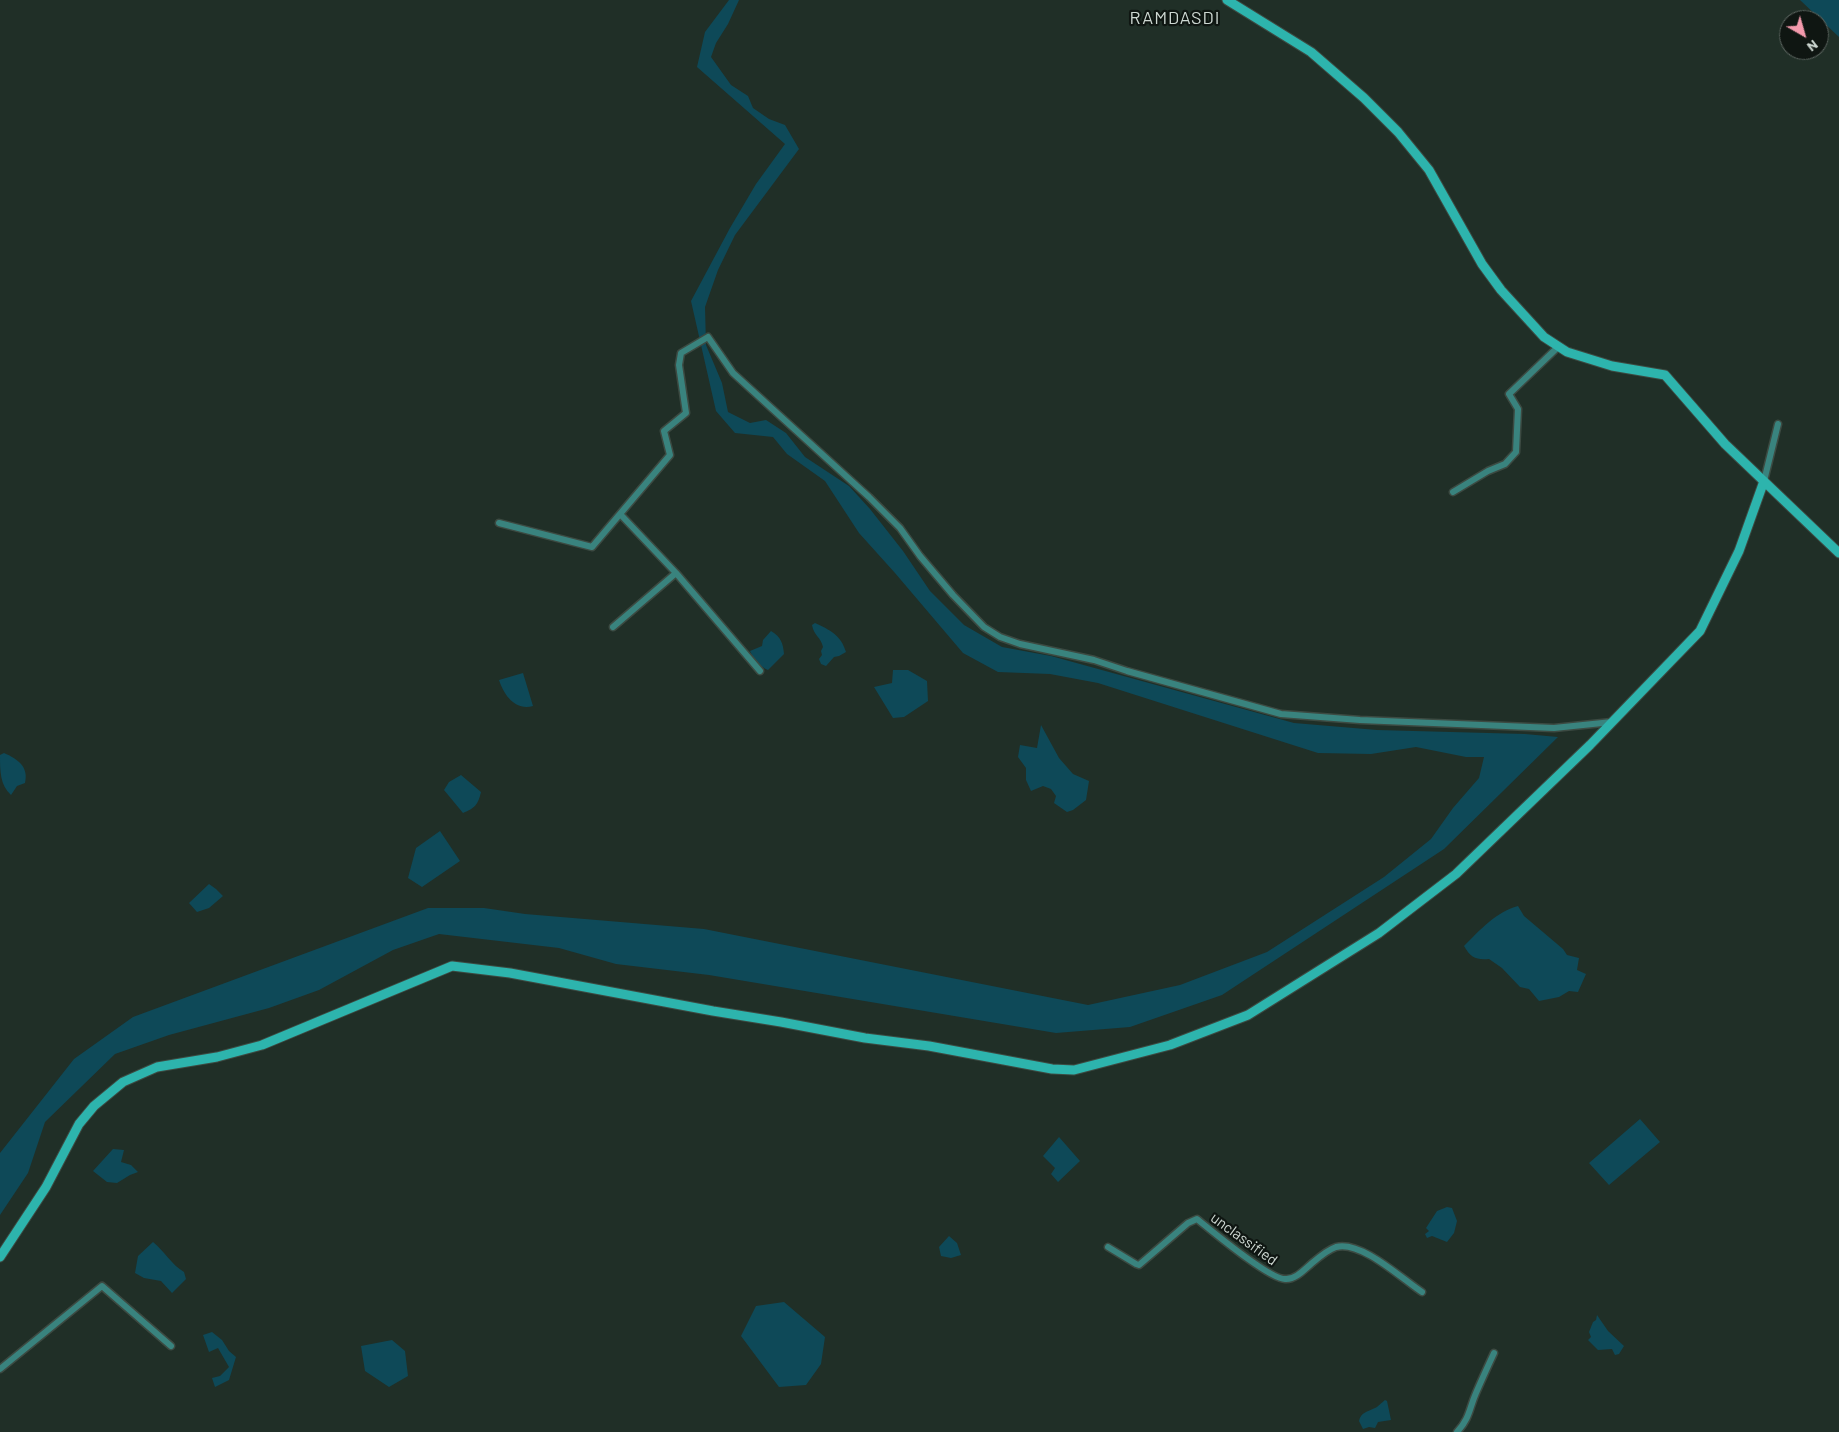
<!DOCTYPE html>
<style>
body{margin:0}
#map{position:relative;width:1839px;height:1432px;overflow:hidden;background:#202f27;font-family:Barlow,sans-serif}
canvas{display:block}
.north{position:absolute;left:1779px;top:10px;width:50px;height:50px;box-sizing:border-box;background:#0f1612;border:1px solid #5b645f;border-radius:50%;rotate:142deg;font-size:14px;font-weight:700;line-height:20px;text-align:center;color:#ced8d2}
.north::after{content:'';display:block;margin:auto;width:18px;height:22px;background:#f39aac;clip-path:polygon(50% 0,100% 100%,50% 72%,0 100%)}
</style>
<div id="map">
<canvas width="1839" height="1432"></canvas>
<div class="north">N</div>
</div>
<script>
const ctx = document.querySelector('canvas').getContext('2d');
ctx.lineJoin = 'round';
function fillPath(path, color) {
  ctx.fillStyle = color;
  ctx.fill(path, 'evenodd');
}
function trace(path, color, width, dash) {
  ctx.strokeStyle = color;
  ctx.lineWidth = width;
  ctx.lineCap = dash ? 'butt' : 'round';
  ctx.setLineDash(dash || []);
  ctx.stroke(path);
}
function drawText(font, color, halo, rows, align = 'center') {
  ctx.font = font + ' Barlow,sans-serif';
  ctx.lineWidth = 4.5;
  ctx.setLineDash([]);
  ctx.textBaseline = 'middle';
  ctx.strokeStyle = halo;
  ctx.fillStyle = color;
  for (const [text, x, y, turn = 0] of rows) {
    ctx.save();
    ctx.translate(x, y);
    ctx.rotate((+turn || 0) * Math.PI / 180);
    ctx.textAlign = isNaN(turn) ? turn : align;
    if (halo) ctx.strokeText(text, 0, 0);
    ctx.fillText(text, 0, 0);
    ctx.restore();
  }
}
fillPath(new Path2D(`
 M729,0H739L728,24L716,43L711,57L731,85L748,96L753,108L769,119L785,125L799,149L735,235L718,270L705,307L706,345L722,383L728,412L750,423L766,420L786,433L805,457L849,486L870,509L903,551L930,591L964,625L1002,647L1051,656L1294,723L1377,730L1525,734L1558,737L1444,849L1222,995L1130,1027L1056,1033L709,975L616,964L559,948L439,934L393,950L319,990L269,1008L169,1035L115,1054L45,1122L28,1173L0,1215V1153L74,1059L133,1017L428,908H484L525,914L704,929L1088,1005L1180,985L1267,952L1384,877L1431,839L1453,808L1479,778L1484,757H1466L1416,747L1371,754L1318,753L1098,683L1050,674L998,672L963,653L895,573L859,533L825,481L787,454L773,437L735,433L716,411L691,301L730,228L756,184L785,144L697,67L705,32Z
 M1800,0H1839V37Z
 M815,623C830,630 841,635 846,652L839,656L834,657L826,666L821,664L819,659L822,655L821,651L823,647C821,637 814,636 812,625Z
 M771,631C781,637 783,643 784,654L768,670C759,666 754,660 750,651L762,646L763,640Z
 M893,670H908L927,681L928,701L904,717L893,718L874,687L892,683Z
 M523,673L533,706C515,711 504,695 499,680Z
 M1041,725L1059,758L1073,774L1089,781L1086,800L1073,810L1067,812L1054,803L1056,796L1051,789L1043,786L1031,791L1026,780V768L1018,757L1020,745L1037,748Z
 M4,753C18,759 29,767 25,783L17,786L11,795C0,785 0,771 0,755Z
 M461,775L481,792C478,805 475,808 463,813L444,790L449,782Z
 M440,831L460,861L422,887L408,878L416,848Z
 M209,884L216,889L223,896L209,908L197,912L189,903Z
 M1518,906L1524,916L1563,949L1567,955L1579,958L1577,970L1586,974L1578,992L1569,991L1559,997L1539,1001L1529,989L1520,987L1502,968L1489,959C1476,960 1471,958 1464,946C1480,930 1496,912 1518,906Z
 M1640,1119L1660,1142L1609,1185L1589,1163Z
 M1059,1137L1080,1161L1058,1182L1051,1174L1055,1168L1043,1156Z
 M113,1149L124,1150L121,1162L131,1165L138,1172L130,1175L117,1183L107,1182L93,1171Z
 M1447,1207L1452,1208L1457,1221L1454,1233L1447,1242L1432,1236L1427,1238L1425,1234L1429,1231L1426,1228L1437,1211Z
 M949,1236L957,1243L961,1255L951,1258L941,1256L939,1247Z
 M153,1242C164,1251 172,1265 184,1272L186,1279L172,1293L161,1281L144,1278L135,1273L138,1256Z
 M784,1302L825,1337L821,1364L806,1385L779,1387L741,1336L756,1306Z
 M1597,1315L1608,1331L1624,1346L1619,1354L1615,1355L1612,1349L1598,1350L1588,1340L1591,1337L1589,1332L1593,1322L1596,1320Z
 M212,1332L222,1340L229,1351L236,1357L229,1380L215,1387L212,1378L220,1376L229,1367L218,1348L209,1352L203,1335Z
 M392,1340L405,1351L408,1376L389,1387L365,1371L361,1346Z
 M1385,1400L1387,1401L1391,1420L1378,1422L1375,1428L1369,1427L1363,1429L1359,1421C1361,1412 1367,1412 1375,1408C1378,1407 1381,1403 1385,1400Z`), '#0e4958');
const street = new Path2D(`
 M1764,481L1778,424
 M1453,492L1488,471L1505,464L1516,452L1518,409L1509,394L1558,347
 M621,515L676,573L760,671
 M499,523L592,547L670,455L664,431L686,413L679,365L681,353L708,337L733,373L869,497L900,528L920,556L953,595L984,627L1000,637L1020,644L1094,660L1127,671L1281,714L1360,720L1554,728L1612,722
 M613,627L676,573
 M1108,1247L1136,1264L1139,1265L1188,1223L1197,1219C1212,1231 1269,1279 1285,1279C1295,1280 1304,1270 1311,1264C1318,1258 1327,1250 1336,1247C1361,1240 1402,1279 1422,1292
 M0,1369L102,1286L171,1346
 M1457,1432C1470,1418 1469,1409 1476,1393C1482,1379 1488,1366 1494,1353`);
const secondary = new Path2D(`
 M1227,0L1311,52L1364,98L1398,132L1429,170L1482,264L1501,290L1544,337L1567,352L1612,366L1665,375L1725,444L1839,553
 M0,1257L46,1187L79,1124L94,1106L123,1082L157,1067L217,1057L262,1045L452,966L510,973L713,1011L781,1022L865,1038L929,1046L1052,1069L1074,1070L1170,1045L1248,1015L1379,933L1456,874L1590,745L1672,660L1700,631L1739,551L1764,481`);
trace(street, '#3c4a42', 9);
trace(secondary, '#3c4a42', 11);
trace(street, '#39837e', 6);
trace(secondary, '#2db4ad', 9);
drawText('15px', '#ced8d2', '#0f1612', [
 ["unclassified",1244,1239,36]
]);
ctx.letterSpacing = '1px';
drawText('18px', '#ced8d2', '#0f1612', [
 ["RAMDASDI",1175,18]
]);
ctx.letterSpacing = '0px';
</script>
